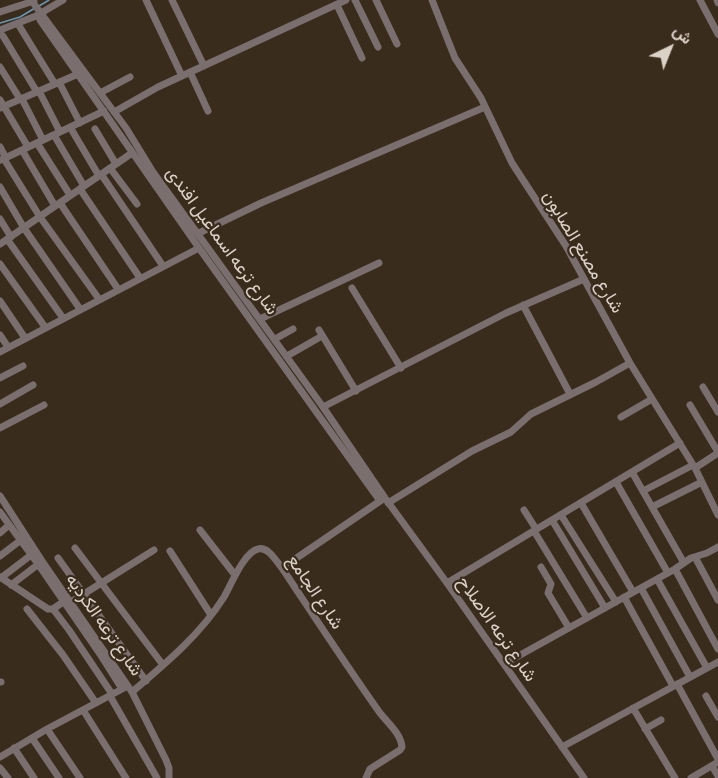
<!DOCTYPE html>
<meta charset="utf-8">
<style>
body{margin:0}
#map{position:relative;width:718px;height:778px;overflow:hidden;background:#3a2c1c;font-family:"Alegreya Sans",Vazirmatn,sans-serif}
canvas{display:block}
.north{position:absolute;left:640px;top:18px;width:60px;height:60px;-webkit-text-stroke:4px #3a2c1c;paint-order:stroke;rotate:43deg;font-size:16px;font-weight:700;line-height:24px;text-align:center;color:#dad1c7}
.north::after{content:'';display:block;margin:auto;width:21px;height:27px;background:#dad1c7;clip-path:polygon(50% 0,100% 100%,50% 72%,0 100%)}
</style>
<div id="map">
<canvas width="718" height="778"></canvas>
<div class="north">ش</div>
</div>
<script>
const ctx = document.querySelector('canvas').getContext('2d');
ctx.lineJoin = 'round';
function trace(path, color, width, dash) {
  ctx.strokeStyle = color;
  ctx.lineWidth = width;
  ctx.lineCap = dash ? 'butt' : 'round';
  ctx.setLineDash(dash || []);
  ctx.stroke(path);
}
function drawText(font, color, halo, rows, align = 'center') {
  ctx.font = font + ' "Alegreya Sans",Vazirmatn,sans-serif';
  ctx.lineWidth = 4.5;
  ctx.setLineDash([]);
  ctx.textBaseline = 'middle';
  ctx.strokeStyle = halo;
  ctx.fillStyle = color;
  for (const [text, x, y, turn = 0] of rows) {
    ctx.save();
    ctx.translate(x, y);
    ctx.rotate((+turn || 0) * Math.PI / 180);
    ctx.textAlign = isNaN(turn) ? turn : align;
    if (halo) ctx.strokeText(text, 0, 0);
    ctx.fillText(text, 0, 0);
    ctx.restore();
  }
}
trace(new Path2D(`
 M39,6L49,0
 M0,23L20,17L35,8`), '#6598b8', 1.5);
trace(new Path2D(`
 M31,0L126,128L153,172L323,407L385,498L447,583L584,778
 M146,0L182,76
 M172,0L204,66
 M355,0L378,47
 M376,0L397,44
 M432,0L455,58L481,98L512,163L566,246L630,363L695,468L718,515
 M700,0L718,34
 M717,0L718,3
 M337,5L362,58
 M0,12L34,1
 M40,20L199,248L380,501
 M18,24L55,84
 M0,30L36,16L63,0
 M3,36L37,92
 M0,67L20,99
 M190,72L208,111
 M59,82L80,123
 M39,91L60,132
 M100,93L130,77
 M22,99L43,140
 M0,100L28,147
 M0,108L78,74
 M114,112L158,87L346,0
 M70,127L99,176
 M95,129L116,164
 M54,135L84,186
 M37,143L70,195
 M0,147L6,158
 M22,150L55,206
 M4,159L40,217L99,299
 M1,160L104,111
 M110,168L137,204
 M101,174L163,266
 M0,187L24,228L80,309
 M80,189L140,278
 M60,203L118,289
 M0,219L11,237
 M199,233L261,203L485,107
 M7,239L63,318
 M0,244L132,153
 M0,264L45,327
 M352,288L401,368
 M0,301L25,338
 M523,305L570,394
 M260,319L379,263
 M319,330L356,391
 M0,335L8,347
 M275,339L293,329
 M0,352L199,248
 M287,356L322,336
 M0,378L23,366
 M703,387L718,412
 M0,404L33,385
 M690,405L718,452
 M323,407L506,313L584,279
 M621,417L652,399
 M0,428L44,405
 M695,468L718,453
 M632,472L684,563
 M616,482L668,573
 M643,491L693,465
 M0,496L42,561L132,692L166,760L169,768V778
 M388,503L472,451L511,432L531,414L596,382L630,363
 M581,503L633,592
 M652,507L702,482
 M524,510L536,529
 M0,512L38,564L100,654L122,689
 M561,515L616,602
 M552,520L605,608
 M200,530L235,575
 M534,531L587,618
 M0,533L9,525
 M75,548L163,665
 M170,551L211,615
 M0,556L21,540
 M695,557L718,600
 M58,558L146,681
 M541,567L551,584L548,593L569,628
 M282,568L383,499
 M675,569L718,649
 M0,577L48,609H53L66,600
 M1,578L31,555
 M657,579L707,668
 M447,583L680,443
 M11,585L40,563
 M641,588L690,677
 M624,597L673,686
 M71,602L154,550
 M27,609L63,655L96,703
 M53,609L69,630L112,694
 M504,664L675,569L691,558L707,553L718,547
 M0,682H1
 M677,684L718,759
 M132,692C165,664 201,634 224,597C231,585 244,552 258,549C268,546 276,561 282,568C314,616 346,665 380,713C388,723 401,734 402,747L400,750L370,769L366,778
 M110,696L157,778
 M706,696L718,717
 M633,708L675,778
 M83,710L126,778
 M47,729L80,778
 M645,729L661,720
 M32,738L59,778
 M562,747L718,662
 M14,748L34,778
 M0,757L47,729L124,688
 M712,766L718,776
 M0,768L8,778
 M691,778L718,762`), '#7a6e6f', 7);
drawText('18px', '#dad1c7', '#3a2c1c', [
 ["شارع ترعه اسماعيل افندى",222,241,54],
 ["شارع مصنع الصابون",583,252,59],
 ["شارع الجامع",315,592,56],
 ["شارع ترعه الكرديه",104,625,55],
 ["شارع ترعه الاصلاح",497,629,55]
]);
</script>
